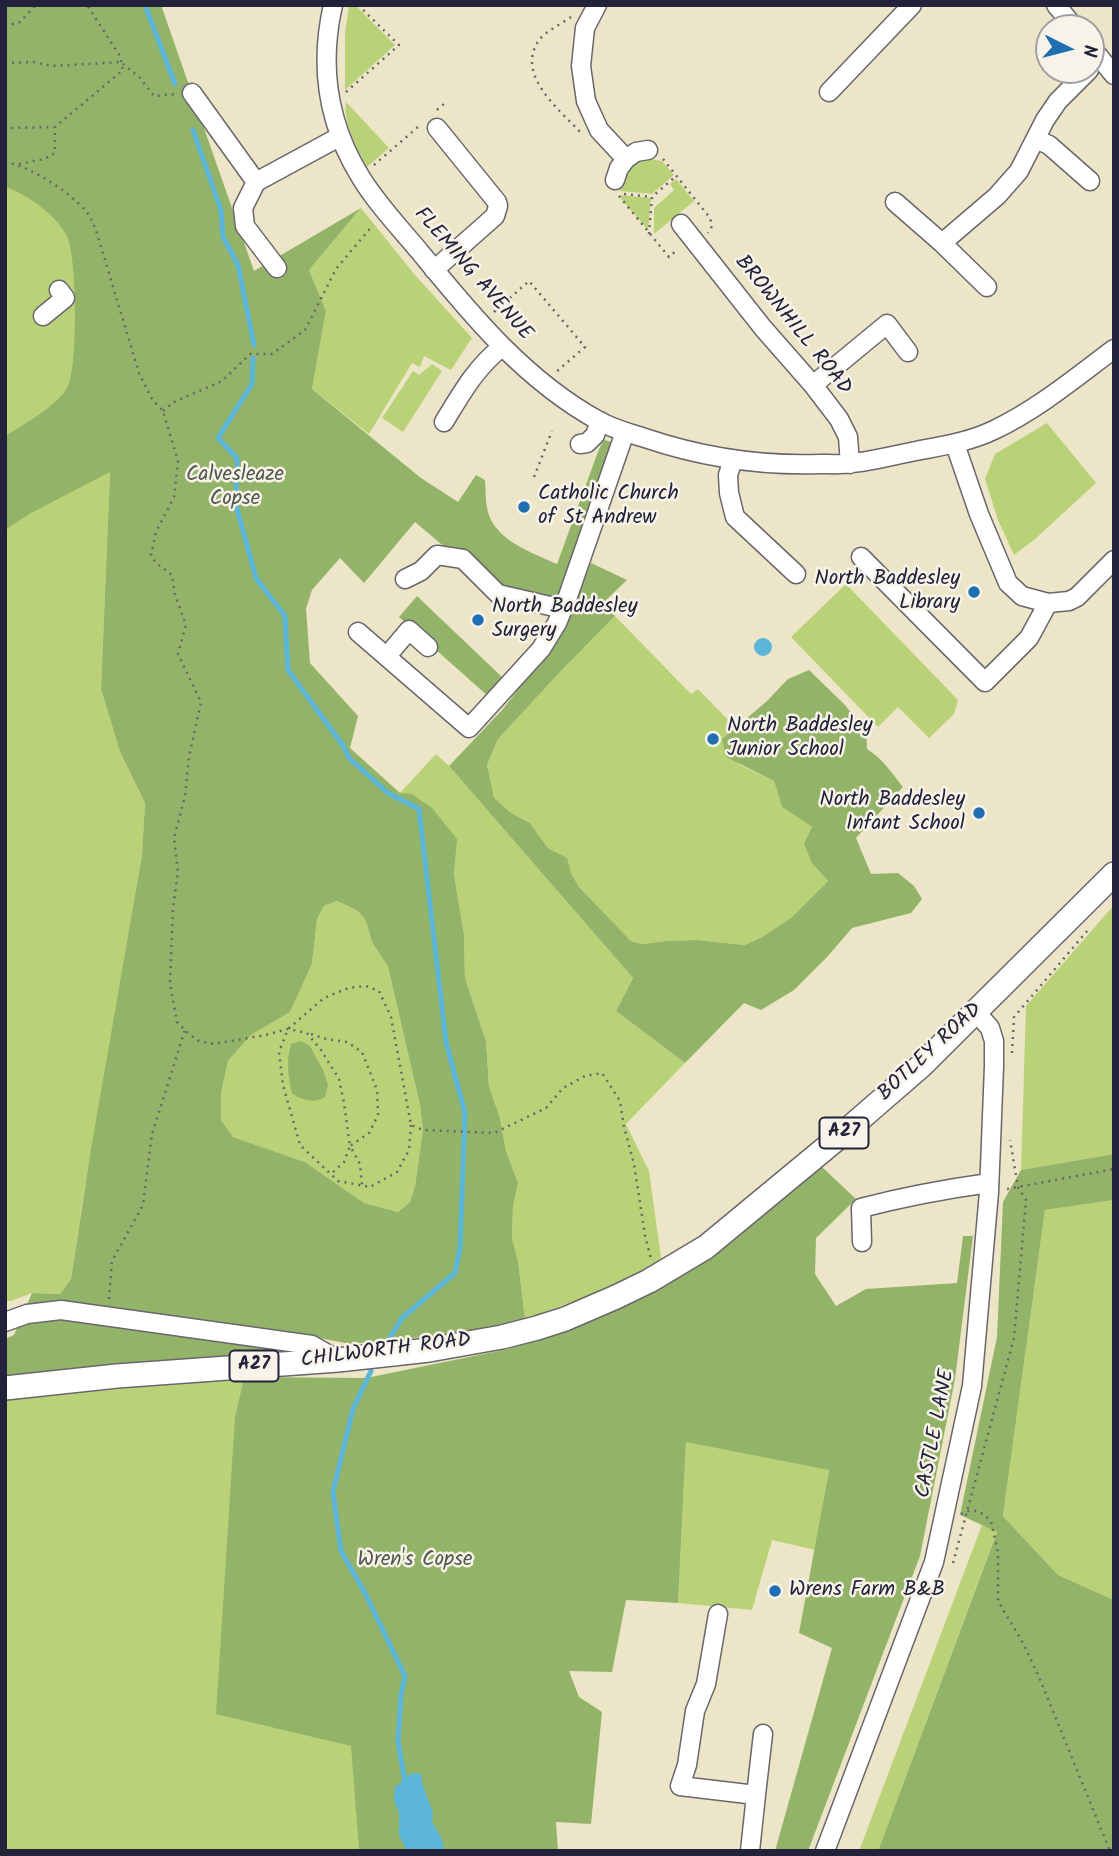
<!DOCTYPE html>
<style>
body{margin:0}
#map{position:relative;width:1119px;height:1856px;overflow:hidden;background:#ede5c7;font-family:Kalam,sans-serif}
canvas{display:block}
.frame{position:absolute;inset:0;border:7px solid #22223b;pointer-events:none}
.north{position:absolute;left:1035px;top:14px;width:70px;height:70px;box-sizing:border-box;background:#f7f3e8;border:2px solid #a29fa3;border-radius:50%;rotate:96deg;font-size:19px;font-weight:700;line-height:28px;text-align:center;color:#22223b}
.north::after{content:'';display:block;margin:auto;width:24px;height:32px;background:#1f6fb2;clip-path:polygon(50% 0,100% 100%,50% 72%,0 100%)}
</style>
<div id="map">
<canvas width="1119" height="1856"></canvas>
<div class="frame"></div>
<div class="north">N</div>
</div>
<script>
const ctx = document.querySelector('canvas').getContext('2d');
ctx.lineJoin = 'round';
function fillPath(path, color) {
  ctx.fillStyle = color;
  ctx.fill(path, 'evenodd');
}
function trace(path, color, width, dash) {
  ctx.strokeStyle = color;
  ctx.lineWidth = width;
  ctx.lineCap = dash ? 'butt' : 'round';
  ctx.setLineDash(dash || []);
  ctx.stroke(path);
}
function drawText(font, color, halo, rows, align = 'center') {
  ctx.font = font + ' Kalam,sans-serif';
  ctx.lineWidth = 5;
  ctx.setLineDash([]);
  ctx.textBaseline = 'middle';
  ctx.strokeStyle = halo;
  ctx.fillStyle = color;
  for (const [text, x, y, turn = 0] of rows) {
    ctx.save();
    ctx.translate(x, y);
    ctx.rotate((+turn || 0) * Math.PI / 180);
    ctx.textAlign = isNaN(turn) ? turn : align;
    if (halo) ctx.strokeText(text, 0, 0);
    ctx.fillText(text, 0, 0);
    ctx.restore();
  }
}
fillPath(new Path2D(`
 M349,5H355L395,45L345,90V34Z
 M346,102L389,148L367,167C357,148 343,124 346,102Z
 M643,158L662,161L674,175L652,194L620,191C619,174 631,167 643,158Z
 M5,171L64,200L110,471L101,689L120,752L145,803L142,855L82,1205L71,1279L60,1294L32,1293L11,1301H5Z
 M676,179L694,201L654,234V208L674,190L670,184Z
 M620,195L651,198L648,230L622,200Z
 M361,208L415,275L472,338L451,370L424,356L420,367L412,363L369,434L312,389L326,311L309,270Z
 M432,364L442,371L403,432L382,418L413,371L419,375Z
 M1047,423L1096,483L1035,539L1014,555L998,520L985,479L995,454Z
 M846,584L958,700L954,714L929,738L898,707L878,727L791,637Z
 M615,616L691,694L698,689L735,727L722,739L740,765L774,781L782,807L812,827V863L828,881L791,918L762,937L745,945L697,940L667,941L642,944L631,941L579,887L571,873L566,858L548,848L530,823L511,813L493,798L487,765L498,739L561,671Z
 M436,754L449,766L633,978L616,1011L685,1063L626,1124L649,1171L662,1265L619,1285L525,1319L518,1261L512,1238L513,1207L518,1183L506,1151L500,1118L489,1086L486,1041L465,978L464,935L454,874L456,839L400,793Z
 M337,901L358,911L366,921L372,942L388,967L420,1105L423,1130L415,1186L410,1202L398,1212L364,1203L305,1162L233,1137L221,1120V1093L228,1061L251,1035L290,1012L312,964L317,919L324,906Z
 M1114,905V1154L1021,1170L1026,1006Z
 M1114,1200V1600L1058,1575L1003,1516L1045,1210Z
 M244,1377L235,1417L352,1746L359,1851H5V1400Z
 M686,1441L829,1469L815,1550L772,1540L752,1610L678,1603Z
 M982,1525L997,1531L878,1851H859Z`), '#bad277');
fillPath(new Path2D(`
 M5,5H161L254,271L361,208L309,270L326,311L312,389L421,478L458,502L476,475L485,480C486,493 485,506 490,518C502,543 533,553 557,564L599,449L604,440L612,442L613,450L561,598L541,597L503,588L460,548L453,554L415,522L364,583L340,558L312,590L306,609L310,663L358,716L350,748L400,793L412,794L432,808L457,839L454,874L464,935L465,978L486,1041L489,1086L500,1118L506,1151L518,1183L513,1207L512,1238L518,1261L525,1319L454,1334L350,1344L279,1330L269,1357L5,1376V1339L14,1335L32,1293L60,1294L71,1279L91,1149L142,855L145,803L120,752L101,689L110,472L31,513L5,530V436C23,425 59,405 68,386C78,364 77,258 67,236C57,216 26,193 5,187ZM337,901L358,911L366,921L372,942L388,967L420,1105L423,1130L415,1186L410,1202L398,1212L364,1203L305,1162L233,1137L221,1120V1093L228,1061L251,1035L290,1012L312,964L317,919L324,906Z
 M591,563L627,580L603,603L615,616L561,671L498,739L487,765L494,798L511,813L530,823L548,848L567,858L571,873L579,887L631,941L642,944L667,941L697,940L745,945L762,937L791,918L828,881L812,863L804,844L812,827L782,807L774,781L726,757L722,739L766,702L788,679L809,670L845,705L866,732L867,749C882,758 892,773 903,787L856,838L871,874L898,873L914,886L922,899L911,913L852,928L828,956L794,990L761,1010L744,1003L685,1063L616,1011L633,978L449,766L503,709L560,635Z
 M417,596L503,678L489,697L399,617Z
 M301,1041L310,1046L323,1070L328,1085L325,1097C313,1104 304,1100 292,1094C288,1076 286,1061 291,1044Z
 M1114,1154V1200L1045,1210L1003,1516L1058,1575L1114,1600V1851H878L997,1532L960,1515L997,1337L1003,1202L1021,1170Z
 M822,1167L856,1199L816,1238L815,1274L836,1306L866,1289L957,1283L963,1236H973L955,1379L920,1556L808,1851H775L832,1648L799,1633L829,1470L686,1442L678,1603L626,1600L612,1672L569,1671L579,1697L602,1712L591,1824L556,1822L558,1851H359L351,1746L216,1714L235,1417L244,1377L366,1378L508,1349L604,1314L683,1275L736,1236Z`), '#93b468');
fillPath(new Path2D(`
 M754 647a9 9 0 1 1 18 0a9 9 0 1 1-18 0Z
 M412,1773L421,1774L423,1786L433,1812L432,1822L441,1837L444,1848L443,1851H407L399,1835V1812L394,1801L395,1787Z`), '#5cb6d9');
trace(new Path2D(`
 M145,5L175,84
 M193,130L221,210L223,237L238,265L254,345
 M253,358L252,384L218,438L237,458L236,505L256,578L285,616L288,670L344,747L349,758L388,793L419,809L446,1042L465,1113L460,1248L455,1273L402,1318L388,1341
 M371,1371L353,1409L333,1492L341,1551L365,1593L405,1676L401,1695L398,1741L405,1782`), '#5cb6d9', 5);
const minor = new Path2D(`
 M333,5C319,66 327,122 360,176C376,203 400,228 420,252C472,316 526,381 599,421C613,429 629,433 645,438C701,457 760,466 820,464C830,464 842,465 852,463C873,461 895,455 916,451C942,446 969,442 994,430C1038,409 1075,378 1114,349
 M597,5L585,28L581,66L586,101L599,130L626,159L636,152L648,150
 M1056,5L1075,28
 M1091,47L1114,75
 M829,92L912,5
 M192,93L256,182L339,137
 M1036,139L1049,145L1090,181
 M615,180L619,168L626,159
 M256,182L243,208L245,226L277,268
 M895,202L942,243L987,287
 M681,224L763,328L813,385L839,419L848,437L850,464
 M942,243L997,196L1019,171L1045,120L1058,101L1089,70
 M434,270L495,216L498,206L497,202L437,128
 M43,316L65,298L59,290
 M813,385L887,324L908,352
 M444,422C461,394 476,367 502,347
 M580,444L587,443L595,435L600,421
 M955,444L979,514L1008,583L1022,596L1048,603L1069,601L1077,597L1114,560
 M733,460L728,475L729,493L735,517L796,574
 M861,557L985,682L1029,638L1048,603
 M405,579L421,571L437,555L463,559L498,594L563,609
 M358,632L469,728L541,649L557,623L567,599L625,432
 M387,656L409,630L428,647
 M862,1242L861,1208C903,1197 946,1189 989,1183
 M5,1322L27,1314L61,1310L312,1345L338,1360
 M718,1614L706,1684L695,1711L687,1765L680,1786L756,1795L750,1851
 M756,1795L763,1734
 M825,1851L934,1562L972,1386L989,1192L994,1066V1041L990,1028L976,1012`);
const major = new Path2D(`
 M5,1388L117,1376L338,1360L429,1350L502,1337L537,1328L565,1319L616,1297L649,1281L706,1247L839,1137L921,1066L1114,874`);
trace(minor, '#69666c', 21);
trace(major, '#69666c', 26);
trace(new Path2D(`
 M571,17C561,24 546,31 539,40C515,75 559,109 581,133
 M5,26L20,22L36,5
 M5,63L33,62L53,66L121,62L140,78L154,96L176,94
 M346,92L399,45L358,5
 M437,110L445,103
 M5,130L8,128L54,127
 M663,159L710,218L712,226L708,233
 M5,162C30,166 68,191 85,210C90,216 93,223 96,230L139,373L152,399L163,411L178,461L174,497L156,532L151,555L156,563L172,575L175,595L186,625L178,654L201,702L189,757L185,796L174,838L178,872L173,908L170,983L177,1022L189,1034L199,1041L214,1044L265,1035L288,1029L307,1033L321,1050L339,1079L344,1103L350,1146L344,1162L331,1174
 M19,164L44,159L55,153V127L123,70L120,56L87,5
 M374,165L419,126
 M624,194L652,197
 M619,196L669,257L678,249
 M649,234L652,197L676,176
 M494,312L529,281L585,347L556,372
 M163,411L174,402L222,381L250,354H272L305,330L336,269L373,225
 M534,477L552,431
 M311,1034L326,1039L347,1042L362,1052L377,1090L378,1115L369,1133L350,1146L360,1164L362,1185
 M1012,1053L1014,1017L1088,930
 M411,1125L409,1150L397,1172L370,1187L338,1181L300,1145L283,1085L279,1052L288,1029L324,998L348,988L366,986L379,991L391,1017L411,1125L423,1130L494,1133L546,1108L563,1088L585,1076L602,1073L620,1101L624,1127L634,1164L645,1235L651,1259
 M1007,1189L1114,1169
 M109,1299L112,1261L143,1205L152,1134L185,1030
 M961,1514L967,1511H977L983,1514L991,1521L998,1553V1601L1023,1643L1039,1677L1110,1851
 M953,1563L1014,1338L1026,1200L1018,1187L1010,1140`), '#69666c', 2.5, [2, 5]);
trace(minor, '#fff', 18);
trace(major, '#fff', 23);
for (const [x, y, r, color] of [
 [524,507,7,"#1f6fb2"],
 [974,592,7,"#1f6fb2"],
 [478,620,7,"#1f6fb2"],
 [713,739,7,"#1f6fb2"],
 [979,813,7,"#1f6fb2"],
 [775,1591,7,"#1f6fb2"]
]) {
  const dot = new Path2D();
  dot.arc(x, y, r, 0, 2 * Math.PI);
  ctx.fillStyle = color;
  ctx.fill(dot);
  trace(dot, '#f7f3e8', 2.5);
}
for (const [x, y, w] of [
 [844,1133,49],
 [254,1366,49]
]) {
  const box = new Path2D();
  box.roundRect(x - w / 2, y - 15.5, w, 31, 5);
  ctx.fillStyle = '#f7f3e8';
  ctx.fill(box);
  trace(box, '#22223b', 2);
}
drawText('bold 19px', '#22223b', null, [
 ["A27",844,1133],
 ["A27",254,1366]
]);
drawText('21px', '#22223b', '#f7f3e8', [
 ["FLEMING AVENUE",472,275,49],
 ["BROWNHILL ROAD",792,326,51],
 ["BOTLEY ROAD",931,1053,-43],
 ["CHILWORTH ROAD",386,1352,-7],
 ["CASTLE LANE",937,1434,-79]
]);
drawText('21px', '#50574d', '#f7f3e8', [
 ["Calvesleaze",235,476],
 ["Copse",235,500],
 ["Wren's Copse",415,1561]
]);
drawText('21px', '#22223b', '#f7f3e8', [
 ["Catholic Church",538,495],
 ["of St Andrew",538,519],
 ["North Baddesley",960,580,"right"],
 ["Library",960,604,"right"],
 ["North Baddesley",492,608],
 ["Surgery",492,632],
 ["North Baddesley",727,727],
 ["Junior School",727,751],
 ["North Baddesley",965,801,"right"],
 ["Infant School",965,825,"right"],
 ["Wrens Farm B&B",789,1591]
], 'left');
</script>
